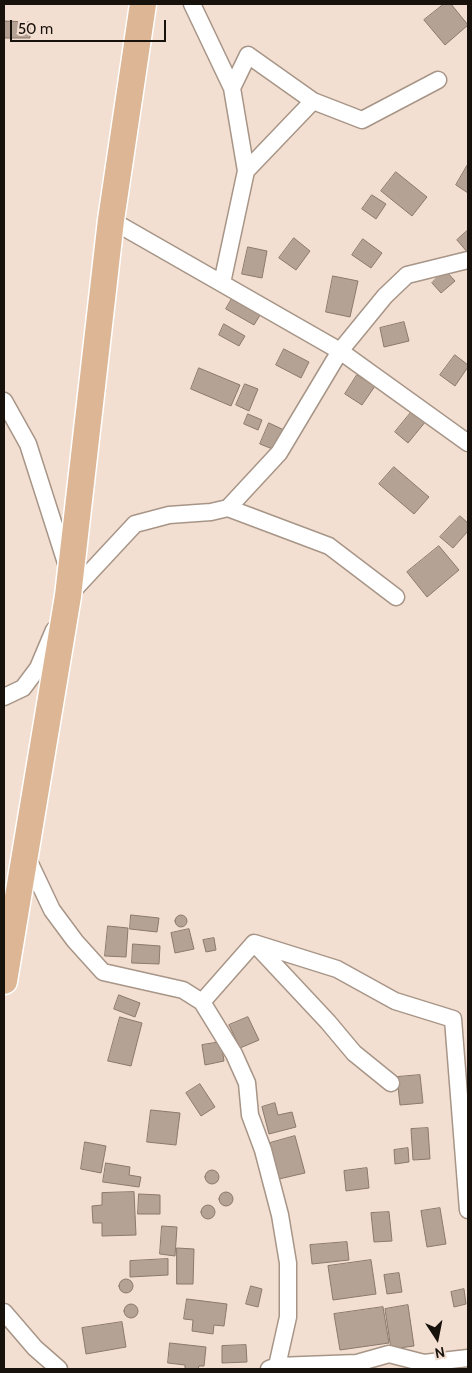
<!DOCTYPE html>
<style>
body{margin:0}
#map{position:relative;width:472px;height:1373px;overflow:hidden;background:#f3dfd1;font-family:Cabin,sans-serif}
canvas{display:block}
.frame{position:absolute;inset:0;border:5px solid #18120d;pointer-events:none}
.north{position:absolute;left:412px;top:1313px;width:50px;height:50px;-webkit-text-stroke:4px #f3dfd1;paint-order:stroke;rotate:169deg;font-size:14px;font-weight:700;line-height:20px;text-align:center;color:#18120d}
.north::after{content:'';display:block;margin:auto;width:18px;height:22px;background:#18120d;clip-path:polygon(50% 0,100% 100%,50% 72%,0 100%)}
.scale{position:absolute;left:10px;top:20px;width:156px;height:22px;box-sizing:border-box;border:2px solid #18120d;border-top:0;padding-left:6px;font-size:15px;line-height:18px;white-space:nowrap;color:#18120d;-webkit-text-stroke:4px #f3dfd1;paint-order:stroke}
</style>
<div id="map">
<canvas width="472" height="1373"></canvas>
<div class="frame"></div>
<div class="north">N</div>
<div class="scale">50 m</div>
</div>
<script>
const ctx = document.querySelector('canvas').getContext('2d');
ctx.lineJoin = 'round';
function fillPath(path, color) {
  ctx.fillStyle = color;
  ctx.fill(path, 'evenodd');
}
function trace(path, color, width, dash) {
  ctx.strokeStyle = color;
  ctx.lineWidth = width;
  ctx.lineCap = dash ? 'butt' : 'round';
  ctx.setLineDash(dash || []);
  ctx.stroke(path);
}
const building = new Path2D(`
 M444,4H451L468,25L445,45L424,20Z
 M4,21L30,22V38H4Z
 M468,164V193L456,185Z
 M396,172L427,197L412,216L381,191Z
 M372,195L386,204L376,219L362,209Z
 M468,230V253L457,240Z
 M294,238L310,251L296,270L279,258Z
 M363,239L382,253L371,268L352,255Z
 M248,247L267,251L262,278L242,274Z
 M445,270L455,281L441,293L432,283Z
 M333,276L358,281L350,317L326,312Z
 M234,295L262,312L254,325L226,309Z
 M404,322L409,341L384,347L380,328Z
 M224,324L245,336L239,346L219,335Z
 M284,349L309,362L301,378L276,365Z
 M455,355L468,365V367L455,386L440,375Z
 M199,368L240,385L231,406L191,389Z
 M357,375L375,386L362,405L345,394Z
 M245,384L258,389L249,411L236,405Z
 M413,410L426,421L408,443L395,432Z
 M248,414L262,420L258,430L244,424Z
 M269,423L284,430L275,450L260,444Z
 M394,467L429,497L414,514L379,484Z
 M460,516L468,523V531L453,548L440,537Z
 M439,546L459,570L427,597L407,572Z
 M175 921a6 6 0 1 1 12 0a6 6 0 1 1-12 0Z
 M131,915L159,918L157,932L130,929Z
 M108,926L128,928L126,957L105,956Z
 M189,929L194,949L175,953L171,933Z
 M214,938L216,950L206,952L203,940Z
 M133,944L160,946L159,964L132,963Z
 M119,995L140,1003L135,1017L114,1009Z
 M120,1017L142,1023L131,1066L108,1061Z
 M248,1017L259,1040L240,1048L229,1025Z
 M221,1042L224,1061L205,1065L202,1045Z
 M420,1075L423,1103L400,1105L397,1077Z
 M200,1084L215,1107L201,1116L186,1093Z
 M275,1103L278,1115L292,1112L296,1127L269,1134L262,1107Z
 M151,1110L180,1113L176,1145L147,1142Z
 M428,1128L430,1159L413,1160L411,1129Z
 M295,1136L305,1173L279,1179L270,1143Z
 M85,1142L106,1146L101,1173L81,1169Z
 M408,1148L409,1162L395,1164L394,1150Z
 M106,1163L130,1167L129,1175L141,1177L139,1187L103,1182Z
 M367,1168L369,1188L346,1191L344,1171Z
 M205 1177a7 7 0 1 1 14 0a7 7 0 1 1-14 0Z
 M219 1199a7 7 0 1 1 14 0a7 7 0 1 1-14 0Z
 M134,1192L136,1235L102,1236V1223H93L92,1206L102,1205V1193Z
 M139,1194L160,1195V1214H138Z
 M201 1212a7 7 0 1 1 14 0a7 7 0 1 1-14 0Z
 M440,1208L446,1244L427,1247L421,1211Z
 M389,1212L392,1241L374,1242L371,1213Z
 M162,1226L177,1227L175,1256L160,1254Z
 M347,1242L349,1260L312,1264L310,1245Z
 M177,1248L194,1249L193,1284H177Z
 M168,1259V1275L130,1277V1261Z
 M371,1260L376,1294L333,1300L328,1266Z
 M399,1273L402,1292L387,1294L384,1275Z
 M119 1286a7 7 0 1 1 14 0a7 7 0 1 1-14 0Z
 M251,1286L262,1289L258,1307L246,1304Z
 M464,1289L466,1304L454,1307L451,1292Z
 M187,1299L227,1304L224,1326L214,1325L213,1334L192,1331L193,1320L184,1319Z
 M124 1311a7 7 0 1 1 14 0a7 7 0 1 1-14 0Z
 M408,1305L414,1346L391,1349L385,1309Z
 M383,1307L389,1343L340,1350L334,1314Z
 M122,1322L126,1347L86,1354L82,1328Z
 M170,1343L206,1347L204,1366H199L198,1369H185V1365L168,1363Z
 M246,1345L247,1362L222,1363V1346Z`);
fillPath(building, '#b4a295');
trace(building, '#8b796c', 1);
const street = new Path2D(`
 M192,4L232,88L246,171L222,283
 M232,88L248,55L313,101L362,120L438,80
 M246,171L313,101
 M111,220L340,351L468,443
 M4,401L28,444L67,566
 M228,508L329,546L396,597
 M68,596L135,524L169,515L211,512L228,508L279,453L340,351L385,296L407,275L468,260
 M4,697L23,688L38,668L54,630
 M25,853L52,910L75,941L103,972L183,990L202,1002L234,1054L247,1083L250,1115L263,1150L280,1215L288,1263V1317L277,1366
 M255,944L328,1022L354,1053L391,1083
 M202,1002L254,943L337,969L395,1001L453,1019L468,1210
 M4,1312L35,1348L59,1369
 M269,1369L277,1366L357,1363L389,1354L424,1363L468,1358`);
const primary = new Path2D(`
 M4,981L68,596L111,220L143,4`);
trace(street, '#a79587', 19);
trace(primary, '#fff', 29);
trace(street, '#fff', 16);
trace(primary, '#ddb695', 26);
</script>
